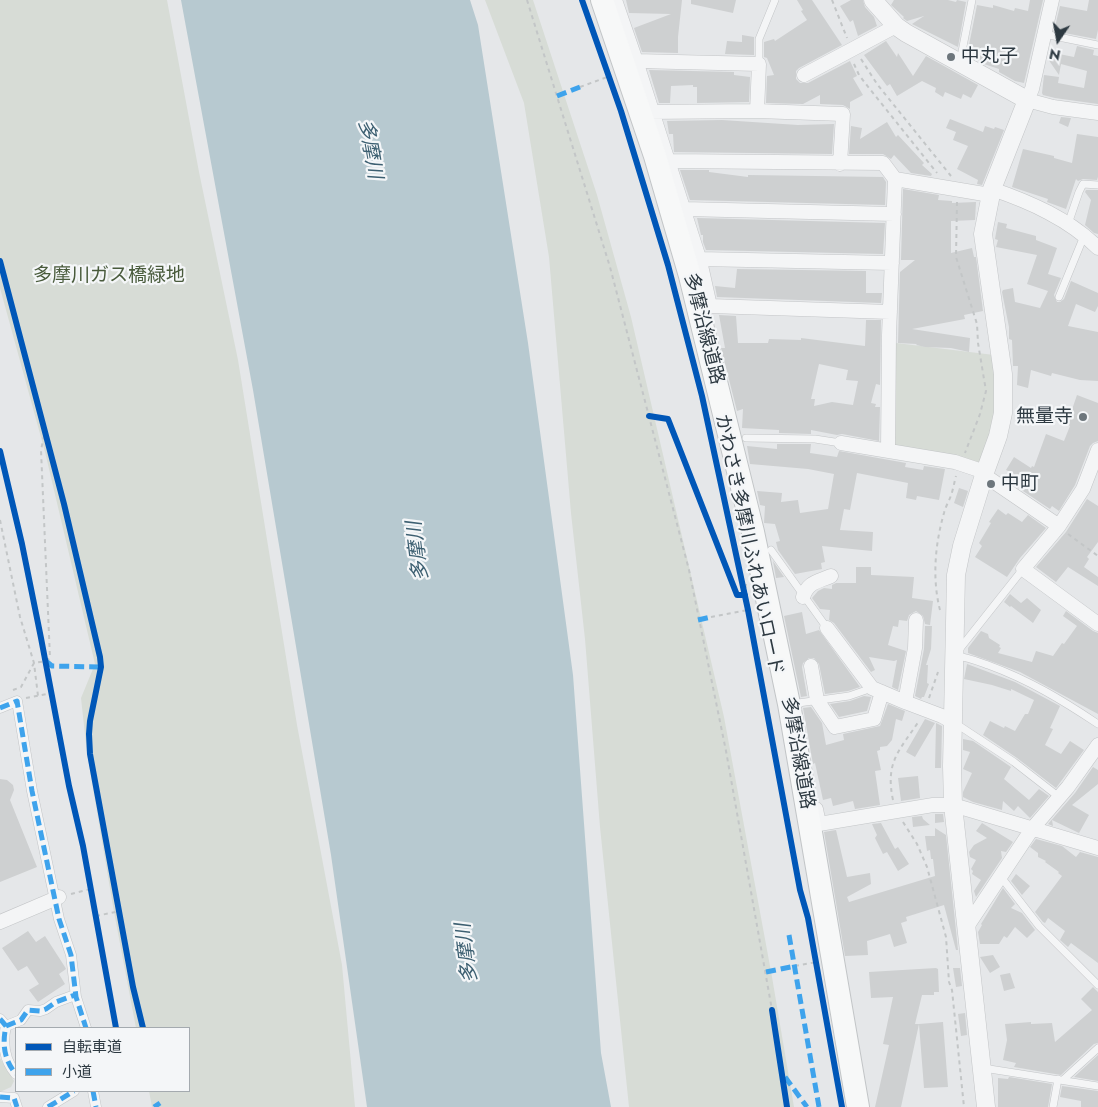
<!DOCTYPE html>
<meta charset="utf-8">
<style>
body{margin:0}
#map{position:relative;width:1098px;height:1107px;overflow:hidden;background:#e5e7e9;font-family:Jost,"Noto Sans JP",sans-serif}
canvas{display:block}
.legend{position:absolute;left:15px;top:1027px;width:175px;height:65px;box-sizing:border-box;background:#f4f6f8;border:1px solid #a4aaaf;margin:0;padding:6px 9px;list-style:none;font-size:15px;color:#2d3941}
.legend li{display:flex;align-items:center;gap:10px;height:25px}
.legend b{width:25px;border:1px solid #a4aaaf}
.north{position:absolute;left:1033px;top:15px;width:50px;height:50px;-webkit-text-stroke:4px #f4f6f8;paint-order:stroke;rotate:192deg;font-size:14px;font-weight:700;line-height:20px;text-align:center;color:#2d3941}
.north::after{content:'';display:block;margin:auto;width:18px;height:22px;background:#2d3941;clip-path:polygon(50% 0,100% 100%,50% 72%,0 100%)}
</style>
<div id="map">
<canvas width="1098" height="1107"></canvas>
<ul class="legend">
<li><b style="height:6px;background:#0057b8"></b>自転車道</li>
<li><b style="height:6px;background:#3ea3ec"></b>小道</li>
</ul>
<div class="north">N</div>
</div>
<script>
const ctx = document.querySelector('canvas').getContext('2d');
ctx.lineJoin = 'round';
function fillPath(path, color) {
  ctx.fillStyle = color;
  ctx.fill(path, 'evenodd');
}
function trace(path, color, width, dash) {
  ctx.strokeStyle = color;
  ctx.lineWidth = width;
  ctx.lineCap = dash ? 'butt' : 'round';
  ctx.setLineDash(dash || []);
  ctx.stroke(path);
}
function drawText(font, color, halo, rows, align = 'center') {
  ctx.font = font + ' Jost,"Noto Sans JP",sans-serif';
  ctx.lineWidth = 4.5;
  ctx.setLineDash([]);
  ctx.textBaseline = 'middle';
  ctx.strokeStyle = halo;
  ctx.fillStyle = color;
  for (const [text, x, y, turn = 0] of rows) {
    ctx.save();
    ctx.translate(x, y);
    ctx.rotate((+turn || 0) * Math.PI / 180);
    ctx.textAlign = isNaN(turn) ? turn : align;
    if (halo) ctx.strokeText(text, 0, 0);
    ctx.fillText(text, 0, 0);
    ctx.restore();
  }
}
fillPath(new Path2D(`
 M0,0H167L199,172L238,360L297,725L342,965L355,1107H152L149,1091H189V1028H136L114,912L87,753L81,698L95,664L45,452L0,288Z
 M485,0H533L597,195L631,317L724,717L772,977L794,1107H629L600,827L585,639L571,513L549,257L524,103Z
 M896,343L994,355L996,418L981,466L896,447L894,443Z
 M0,1058L14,1081L11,1087L0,1092Z`), '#d7dcd6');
fillPath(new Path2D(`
 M181,0H470L478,25L528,343L573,675L601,1053L611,1107H367L331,855L253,390Z`), '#b7c9d0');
fillPath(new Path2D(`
 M626,0H682L678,37V53L642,52L634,28L671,14L629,13Z
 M691,0H736L733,13L691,4Z
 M797,0H812L842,45L799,68L796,71V79L800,83H808L850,61L857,76L853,78L863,95L850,102V109L843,105L820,104V95L803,104L766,103L767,76L774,75L767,58L764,57V42L774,39L775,41L807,20L801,11L803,10Z
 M851,0H863L865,7L874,17L877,26L858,36L853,20L850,22L840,6Z
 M894,0H948L956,2L957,0L966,2L958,47L912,24L924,16L907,21L903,18L904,17L891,5Z
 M1030,0H1043L1024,83L1015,81L999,72V69L984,64L967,55L977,5L993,8V5L1014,11L1015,8L1028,11Z
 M1089,0H1098V30L1096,39L1054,31L1060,6L1087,11Z
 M742,35L754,37V55L725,54L727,41L742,42Z
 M886,41L897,57L898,53L913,76L926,56L978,85L971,98L963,94L961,99L945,92L943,97L935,92L936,88L922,81L897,96L890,84L887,86L864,55Z
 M1077,46L1094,50L1093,55L1098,56V104L1055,98L1043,95L1042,93L1044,75L1059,77L1058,83L1084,88L1087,71L1061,64L1059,75L1048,59L1049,52L1074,57Z
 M649,70L734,72V75L750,77L749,102L697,103V87H693V85L671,86L670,103H659Z
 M1061,117L1071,118L1068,127L1059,123Z
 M950,119L983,132L985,126L994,129L995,127L1004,130L982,185L977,184L978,180L957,169L968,146L953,140L956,132L946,128Z
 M722,120L798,125L834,124L832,154L674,152L673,134H669L667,121Z
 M887,122L896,137L898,135L924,163L922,165L932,174L931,176L911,173L894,155L891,159L883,154H849L851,126L862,128L860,139Z
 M1077,134L1098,137V177L1097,180L1083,179L1078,181L1076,179L1066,209L1047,202L1048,199L1012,187L1023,149L1054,156V158L1072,163Z
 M680,170H709V172L748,177V175L883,177L886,182L885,205L690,200Z
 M903,189L939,195L938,200L952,201V203L976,202L975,220L951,221V253L972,248L974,257H976L983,311L964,315L965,319L912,329L970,338L969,352L951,348L925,347L916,345L917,344L898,343L900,272L915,260H901Z
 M1086,190H1098V234L1094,233L1085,225L1091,200L1085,192Z
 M697,218L885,223L883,254L706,250L703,242V235H701Z
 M998,222L1007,224L1006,228L1036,236V240L1057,248L1048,274L1061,278L1054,295L1057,302H1060L1064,299L1071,281L1098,293V306L1095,312L1076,304L1068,326L1098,332V381L1080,380L1052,373L1051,376L1031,370L1028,388L1017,385L1018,366H1013L1012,340L1009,339V327L1002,292L1003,290L1013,288L1015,302L1040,308L1048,291L1027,284L1037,255L996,247L998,240L995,239Z
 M737,269L866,271V293H882L881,303L717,297L715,286L735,288Z
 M719,315L736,316L738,343H768L769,339L801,340V338L865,346L866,320H881L880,385L876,384L871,403L876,404L875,407H880L879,441L842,434L837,435L811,430V434L779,433V430L742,428L743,409L737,411L721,348H725ZM819,364L848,370L846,380L858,381L853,405L832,402L814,406L815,399H811Z
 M1077,395L1098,403V441L1093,443L1090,446L1075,485L1059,511L1052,506L1050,509L1005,479L1010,472L1006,470L1014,457L1031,468L1032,466L1034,467L1046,434L1064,441L1070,426L1067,424Z
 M777,444H811L810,453L837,457L839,451L906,463L905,467L923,470L924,466L945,469L939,500L917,496L916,500L906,498L908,483L857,473L850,510L844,509L840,530L873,532L872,551L822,546L825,562L821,563L822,569L795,574L778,550L776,542L780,541L775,524L764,523L765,506L760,505L757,491L782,493L781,502L798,500L800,513L828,509L834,474L808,469L750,464L747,446L777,449Z
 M959,488L968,491L963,507L954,503Z
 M1087,499L1098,506V542L1087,557L1089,559L1084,567L1098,577V586L1068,567L1056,582L1036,567L1066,532Z
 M998,509L1006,515L1008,513L1022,522L1028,515L1046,528L1020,558L1007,577L975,557L982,546L979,543L991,523L989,522Z
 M773,561L784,577L776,578Z
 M856,567H871V575L914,577L912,598L933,601L930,625L925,624L923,616L916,611L909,615L907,621L899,620L898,627L893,626L888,645L906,651L898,690L892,687L897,660L894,661L869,657L875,670L871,672L834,623L829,620L830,610L820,609L812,598L818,591L824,588L832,589V585L836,583H856Z
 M1010,594L1021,603L1027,598L1041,610L1033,623L1011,606L1010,607L1004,602Z
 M1066,611L1093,631L1098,633V714L1020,672L968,653V648L981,631L988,634L989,638L1000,645L999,647L1001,648L998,653L1032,662L1036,651L1053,656L1062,643L1064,644L1077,626L1063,616Z
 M802,612L806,634L819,630L860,687L848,691L825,694L819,664L814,658H809L803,663L802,667L807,696L801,697L784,616Z
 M925,626H932L931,649L926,665H928L927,683L929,684L924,697H922L921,699L915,696L924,649Z
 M967,664L1015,682L1060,706L1050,728L1053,729L1045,745L1061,754L1070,741L1084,750L1056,788L1017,758L983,735L990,721L1004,728L1005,726L1015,731L1025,714H1028L1034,700L1011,689V691L992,685L964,679Z
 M864,696L871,697L867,711L839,717L830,704L850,701Z
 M888,704L905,711L902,721L896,719L892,740L887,746L880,747V750L877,751L881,770L875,771L880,805L855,809L853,801L833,806L831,798L823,800L815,763L813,764L803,708L811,707L822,723L826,745L844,740L843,734L880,726Z
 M925,719L935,723L915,757L906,752Z
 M936,723L942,726L941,768H935Z
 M963,739L973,741L1011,767L1004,779L1029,800L1039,789L1049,796L1030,818L1018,806L1014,811L1003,801L1002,810L973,802L963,797V792L972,773L963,769L970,752L963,750Z
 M1093,767L1098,770V784L1072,805L1089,815L1079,833L1052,820L1053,826L1048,824L1075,793Z
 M918,776L920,798L901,801L898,778Z
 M0,779L7,780L13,785L14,790L10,800L37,867L0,882Z
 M935,814H943L944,822L935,823Z
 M922,816L923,819L930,825L913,827L912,817Z
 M881,823L895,849L898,847L909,864L898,871L887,852L883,854L875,838L877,835L872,824Z
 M982,823L1013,842L1006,852L1001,851L1002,858L974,900L976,897L974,891L981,880L972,874L973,871L971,869L976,860L970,857L969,852L974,845L987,838L976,831Z
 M935,828L946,835L958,950H956L944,905L906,917L907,921L901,923L907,943L894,947L890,934L867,941L868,955L845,956L824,832L836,830L847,877L870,873L871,884L847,897L849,902L935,876L933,859H931L930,850L927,851L925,836H935Z
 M1036,839L1062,846L1076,857L1080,852L1098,857V963L1071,943L1068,947L1060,940L1065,931L1048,918L1045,923L1043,922L1035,912L1062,876L1058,873L1059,872L1045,862L1046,861L1038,857V853L1030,847Z
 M1016,874L1030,886L1022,895L1011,881Z
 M1003,888L1015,904L1011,908L1022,913L1035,930L1027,938L1015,927L1007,938L1004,936L999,944H980L978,932L982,925L981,924Z
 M28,931L36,942L45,936L65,967L66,969L59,974L65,984L38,1002L29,990L39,984L27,966L18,971L2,948Z
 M993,955L1000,967L990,973L980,957Z
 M936,968L938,969L939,992H934V995H922L915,1024H919L901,1107H875L889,1045L883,1044L893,997L871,998L869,972Z
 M953,968H960L962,986L956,987Z
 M1010,973L1015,988L1004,991L1000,975Z
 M1093,987L1098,992V1043L1094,1044L1061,1075L1014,1067L1016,1063L1003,1060L1007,1040L1005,1024L1031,1022V1024L1052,1023L1055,1042L1092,1010L1081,999Z
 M965,1013L967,1035L961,1036L958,1014Z
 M943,1022L948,1087L924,1088L919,1024Z
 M1098,1055V1081L1074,1077Z
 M1009,1077L1052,1084L1048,1107H998V1078L1008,1079Z
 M1062,1086L1098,1091V1107H1081V1101L1060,1097Z`), '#ced0d1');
const service = new Path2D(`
 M1044,34L1098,45
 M960,62L972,0
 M759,64V39L775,0
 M1068,224L1079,192L1083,184L1098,185
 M1059,297L1084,236
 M746,438L815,439L841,443
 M771,550L827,628
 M958,651L1023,569
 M955,656C967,657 977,661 988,665C1029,680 1062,700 1098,724
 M791,704L849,696L872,688
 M955,723L1014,762L1059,797
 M1001,877L1039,926L1098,985
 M983,1068L1098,1086
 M1064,1079L1098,1048
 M1053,1107L1058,1079`);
const pedestrian = new Path2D(`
 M0,708L17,701L32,791L59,919L71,955L76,997L86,1028
 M0,1019L6,1026C2,1044 4,1060 16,1074
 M6,1026L21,1020L28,1010L40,1011L46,1009L56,1002L75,995
 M93,1091L96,1107
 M0,1097L14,1098L17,1107
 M48,1107L74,1091`);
const minor = new Path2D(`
 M615,0L636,61
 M1052,0L1032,89L1027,100L1053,107L1098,113
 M804,75L896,26
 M757,111L759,64L636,61L700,261L710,306L890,312
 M647,112L757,111L843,114L840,164
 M668,161L883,163L895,179L990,195
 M992,189C1030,202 1069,219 1098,248
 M684,209L894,214
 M699,259L892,263
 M841,443L955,462L985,472
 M888,450L889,335L895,179
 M1098,450L1083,489L1059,526L1023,569L1098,624
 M984,475L1059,526
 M803,597C808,582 817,582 831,576
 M827,628L872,688L905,702L915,648L916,620
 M811,666L817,700L835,727L874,719L882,692
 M905,702L942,716L953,722
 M816,809L819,824L933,805H953L1098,848
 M0,922L59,897
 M966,928L1032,829L1068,787L1098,745`);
const tertiary = new Path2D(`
 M873,0L896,26L906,33L1027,100L992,189L983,234L1003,374V413L998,436L985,472L962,546L956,575L952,766L953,805L986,1107`);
const primary = new Path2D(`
 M602,0L655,156L690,276L753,532L789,704L858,1107`);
trace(service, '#c3c5c7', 8);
trace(pedestrian, '#c3c5c7', 11);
trace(minor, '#c3c5c7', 15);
trace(tertiary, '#c3c5c7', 19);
trace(primary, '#c2c5c7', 24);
trace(new Path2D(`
 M527,0L610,267L689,570L726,751L772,1010
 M832,0L847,38
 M861,59L877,84L951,176
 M854,64L859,75L869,88L937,173
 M580,87L610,76
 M957,202L956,257L977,324L978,343L986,391L980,414L965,453
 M0,520L20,617L34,663L38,696
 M1068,534L1098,556
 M745,596L746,584
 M940,610C932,579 935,544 944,513C945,508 948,503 950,498C953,491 954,483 956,476
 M711,617L748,610
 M13,690L21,687L34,663L46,661L50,658L41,450L45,431
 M26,698L52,693
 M929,698L938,672
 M893,800C885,762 899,751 919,721
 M903,822L917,844L927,867L946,937L949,982L952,990L964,1107
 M71,894L91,889
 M96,916L120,911
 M795,966L817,962`), '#c3c6c7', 2, [4, 4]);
trace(service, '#f4f5f6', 7);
trace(pedestrian, '#f4f5f6', 10);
trace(minor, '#f4f5f6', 14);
trace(tertiary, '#f4f5f6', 18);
trace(primary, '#f7f8f8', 22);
trace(new Path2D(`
 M557,96L580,87
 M698,620L711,617
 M46,661L52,666L101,667
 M0,708L17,701L32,791L59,919L71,955L76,997L86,1028
 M789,935L819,1107
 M766,972L795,966
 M0,1019L6,1026C2,1044 4,1060 16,1074
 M6,1026L21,1020L28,1010L40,1011L46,1009L56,1002L75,995
 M785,1077L807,1107
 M93,1091L96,1107
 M0,1097L14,1098L17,1107
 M48,1107L74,1091
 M154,1107L160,1103`), '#3ea3ec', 5, [10, 5]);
trace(new Path2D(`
 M582,0L621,111L668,265L702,396L748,610L800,890L808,918L842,1107
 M0,261L64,504L100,657L101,667L90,721L89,734L90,754L133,987L143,1028
 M649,416L668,419L737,595H745
 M0,451L22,544L41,638L69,786L83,846L116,1028
 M772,1010L787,1107`), '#0057b8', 6);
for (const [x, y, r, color] of [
 [951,57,5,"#6d767c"],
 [1083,417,5,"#6d767c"],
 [991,484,5,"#6d767c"]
]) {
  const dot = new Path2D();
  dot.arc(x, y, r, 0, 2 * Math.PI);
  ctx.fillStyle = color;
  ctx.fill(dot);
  trace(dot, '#f4f6f8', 2);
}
drawText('19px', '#2d3941', '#f4f6f8', [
 ["中丸子",961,57],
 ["無量寺",1073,417,"right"],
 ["中町",1001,484]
], 'left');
drawText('19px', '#495b3c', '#f4f6f8', [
 ["多摩川ガス橋緑地",109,276]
]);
drawText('19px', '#2d3941', '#f4f6f8', [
 ["多摩沿線道路",703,329,76],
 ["かわさき多摩川ふれあいロード",748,545,78],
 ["多摩沿線道路",797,753,80]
]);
drawText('italic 20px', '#3c5f71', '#f4f6f8', [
 ["多摩川",369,149,80],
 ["多摩川",419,551,-97],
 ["多摩川",468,953,-97]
]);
</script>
